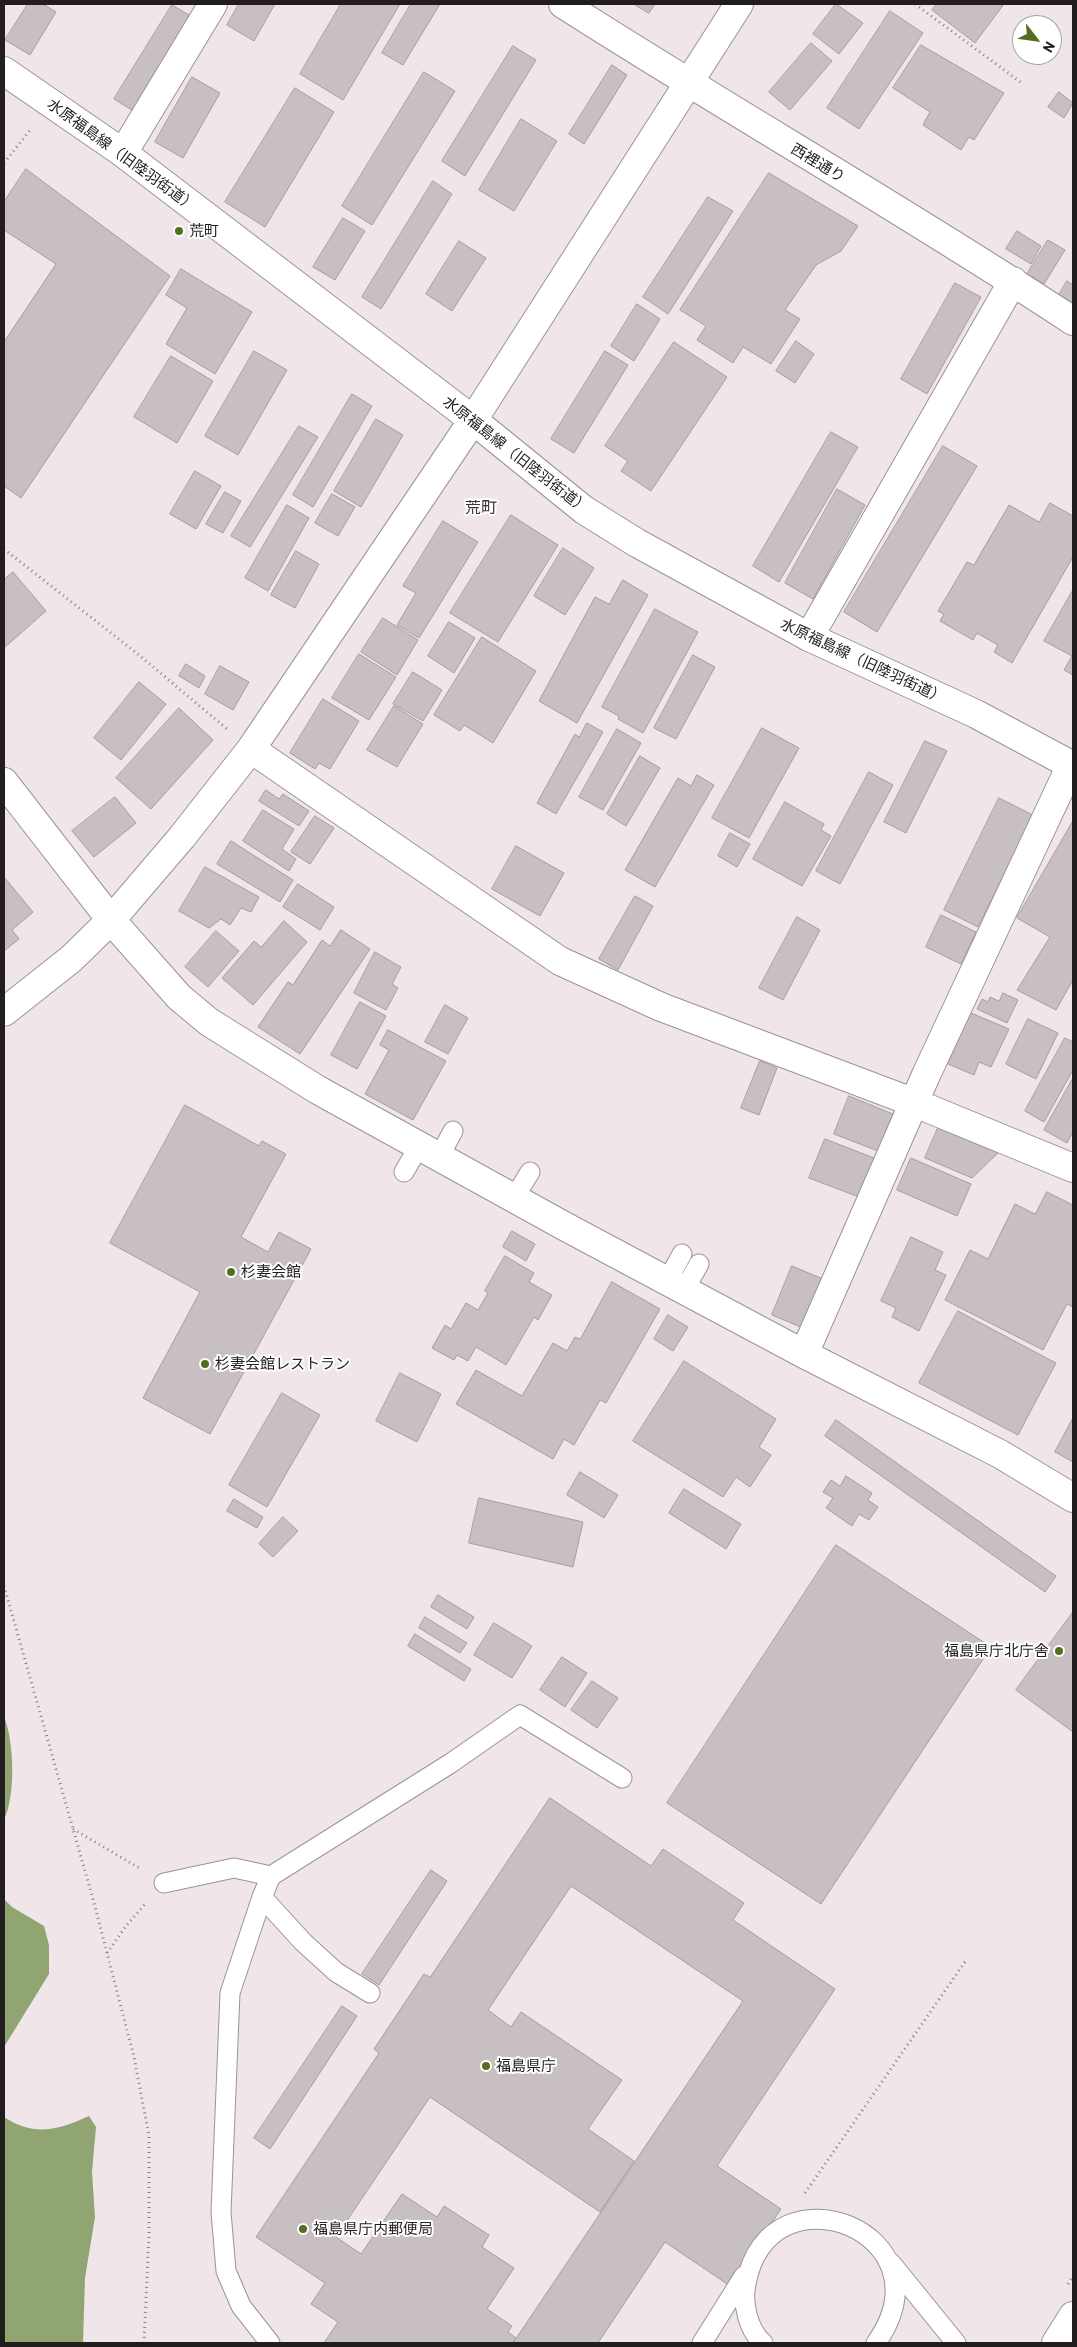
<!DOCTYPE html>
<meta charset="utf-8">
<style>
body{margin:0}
#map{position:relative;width:1077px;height:2347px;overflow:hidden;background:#f0e6ea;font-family:Barlow,sans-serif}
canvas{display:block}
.frame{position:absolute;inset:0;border:5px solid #221e20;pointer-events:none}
.north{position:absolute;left:1012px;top:15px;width:50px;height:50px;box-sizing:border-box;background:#fff;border:1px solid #a7a5a6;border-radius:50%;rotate:120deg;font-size:14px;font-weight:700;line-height:20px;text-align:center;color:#221e20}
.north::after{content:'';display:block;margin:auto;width:18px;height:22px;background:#546d1f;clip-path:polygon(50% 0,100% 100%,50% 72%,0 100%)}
</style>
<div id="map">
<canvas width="1077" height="2347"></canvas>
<div class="frame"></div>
<div class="north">N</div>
</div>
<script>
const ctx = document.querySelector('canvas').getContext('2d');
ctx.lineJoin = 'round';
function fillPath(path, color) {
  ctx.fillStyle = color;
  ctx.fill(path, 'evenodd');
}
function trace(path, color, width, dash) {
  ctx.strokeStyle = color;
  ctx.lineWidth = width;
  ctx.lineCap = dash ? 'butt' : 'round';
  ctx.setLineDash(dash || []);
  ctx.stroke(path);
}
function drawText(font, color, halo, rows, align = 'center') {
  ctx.font = font + ' Barlow,"Noto Sans JP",sans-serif';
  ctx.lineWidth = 4;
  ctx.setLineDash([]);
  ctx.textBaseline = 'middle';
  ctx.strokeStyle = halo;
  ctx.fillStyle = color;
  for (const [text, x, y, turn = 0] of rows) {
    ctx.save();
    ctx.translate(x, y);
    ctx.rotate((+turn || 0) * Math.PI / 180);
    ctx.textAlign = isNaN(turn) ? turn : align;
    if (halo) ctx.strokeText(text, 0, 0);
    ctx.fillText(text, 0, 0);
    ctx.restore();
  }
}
fillPath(new Path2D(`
 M4,1716C14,1742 16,1795 4,1820Z
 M4,1899L12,1907L44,1926L49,1945V1974L4,2047Z
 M89,2116L96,2127L92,2172L95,2217L85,2278L83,2343H4V2117C34,2137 58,2130 89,2116Z`), '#91a573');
const building = new Path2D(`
 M28,4H43L56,12L30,55L5,40Z
 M239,4H275L254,41L227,25Z
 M341,4H400L343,100L300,74Z
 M411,4H440L403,65L382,53Z
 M634,4H655L649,13Z
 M836,4L863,23L839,54L813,34Z
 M937,4H1004L975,43L932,10Z
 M172,5L194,18L135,112L114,99Z
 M890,11L923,33L859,129L827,108Z
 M811,43L832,61L790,110L769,92Z
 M921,45L1004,93L974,140L969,137L961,150L923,125L930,112L893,88Z
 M513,46L536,60L465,176L442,161Z
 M612,65L627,75L584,144L569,134Z
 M424,72L455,91L372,225L342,206Z
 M192,77L220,93L183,158L155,142Z
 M295,88L334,112L265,227L225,202Z
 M1059,92L1073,103L1064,118L1048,107Z
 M521,119L557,141L514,211L479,190Z
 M26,169L170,276L21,498L4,486V342L56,264L4,230V202Z
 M769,173L858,226L841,251L816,265L785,310L800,319L771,364L743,347L733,363L697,340L706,326L680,310Z
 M433,181L452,194L381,309L362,297Z
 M708,197L733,211L668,314L643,297Z
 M343,218L365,231L335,280L313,267Z
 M1017,231L1041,246L1031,264L1006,249Z
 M1048,240L1065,250L1044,284L1027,274Z
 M459,241L486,258L452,311L426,294Z
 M181,269L252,312L215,374L166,344L187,308L166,295Z
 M1067,281L1073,285V310L1056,300Z
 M955,283L981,297L927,394L901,379Z
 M637,304L660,319L634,361L611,346Z
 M796,341L814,354L795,383L776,371Z
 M674,342L727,377L651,491L621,471L628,461L605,446Z
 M254,351L287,370L238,455L205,436Z
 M605,351L628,365L574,453L551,439Z
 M171,356L213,381L177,443L134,417Z
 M352,394L372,406L313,507L293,495Z
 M376,419L403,435L361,507L334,491Z
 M299,426L318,437L250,547L231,536Z
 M831,432L858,447L779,582L753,566Z
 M943,446L977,466L877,632L844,612Z
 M195,471L221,486L196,529L170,514Z
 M837,489L865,505L813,599L785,583Z
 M225,492L241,501L223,533L206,524Z
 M332,494L355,507L338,536L315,523Z
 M1050,503L1073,516V557L1012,663L994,652L998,645L977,633L973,640L940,621L944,614L938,611L967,562L974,565L1009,505L1039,522Z
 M287,505L309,518L268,591L245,578Z
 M511,515L558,545L498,642L450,613Z
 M443,521L478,542L419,638L397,625L416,593L403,586Z
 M563,548L594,568L565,615L534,596Z
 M296,551L319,564L295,608L271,595Z
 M13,572L46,611L4,648V580Z
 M623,580L648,595L577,723L539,701L595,597L609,604Z
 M1073,590V675L1064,670L1072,656L1044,641Z
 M655,609L698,632L643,733L618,719L619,716L602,707Z
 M383,618L418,640L397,675L361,652Z
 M449,622L475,638L454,673L428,656Z
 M482,637L536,671L493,743L464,725L460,731L434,715Z
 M359,654L396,677L369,720L332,698Z
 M693,655L715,667L676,739L654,728Z
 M186,664L205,676L199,688L179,676Z
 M220,666L249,682L233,710L205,694Z
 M413,672L442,690L423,721L393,704Z
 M139,682L166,704L121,760L94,738Z
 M323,699L359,721L330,769L319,763L315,769L290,753Z
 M394,706L423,724L397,767L367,750Z
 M179,708L213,740L151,809L116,778Z
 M587,723L603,732L556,814L537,803L575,734L579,737Z
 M762,728L799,748L749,838L712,818Z
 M617,729L641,743L603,810L579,797Z
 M925,741L947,751L906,833L884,822Z
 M640,756L660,768L626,826L607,814Z
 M869,772L893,785L840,884L816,871Z
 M697,775L714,785L655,887L625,870L678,778L691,786Z
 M266,790L279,799L283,794L309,811L299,826L259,801Z
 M115,797L136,823L94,857L72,831Z
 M999,798L1033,815L978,927L944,910Z
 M785,802L824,824L821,830L831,836L802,886L753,859Z
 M263,810L294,829L282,849L296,859L289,871L243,841Z
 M315,816L334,828L310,864L291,852Z
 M1073,821V980L1056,1010L1017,990L1050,937L1017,918Z
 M730,833L750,844L737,867L718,856Z
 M231,841L293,880L280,902L217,864Z
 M516,846L564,873L540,916L492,889Z
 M205,867L259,897L251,912L241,908L230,925L221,919L209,928L179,911Z
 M4,877L33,912L12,930L19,939L4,951Z
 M298,884L334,907L320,930L283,907Z
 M635,896L653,906L618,970L599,959Z
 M941,915L976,932L961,964L926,947Z
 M797,917L820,930L783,1000L759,988Z
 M284,921L307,942L253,1005L222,978L254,941L261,947Z
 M341,930L370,949L300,1054L258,1027L288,982L293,985L322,940L330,946Z
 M216,931L239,951L208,987L185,967Z
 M375,952L401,967L392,984L398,988L386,1010L354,993Z
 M1003,993L1018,1000L1007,1023L977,1009L982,999L988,1002L990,997L999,1001Z
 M360,1002L386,1016L357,1069L331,1055Z
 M445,1005L468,1018L448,1054L425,1042Z
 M971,1013L1009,1029L991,1067L979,1062L974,1075L948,1064Z
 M1028,1019L1058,1033L1036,1079L1006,1064Z
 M388,1030L446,1061L413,1120L365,1094L389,1050L380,1045Z
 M1065,1038L1073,1042V1070L1044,1122L1025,1111Z
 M760,1061L777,1068L759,1115L741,1108Z
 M1073,1078V1132L1067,1143L1044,1130Z
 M849,1096L893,1114L878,1151L834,1134Z
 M185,1105L259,1146L262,1141L286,1154L241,1237L268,1252L279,1232L311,1249L210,1434L143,1398L200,1292L110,1243Z
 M938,1128L998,1153L972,1178L925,1158Z
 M825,1139L874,1158L859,1197L809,1178Z
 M911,1158L971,1184L957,1216L897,1190Z
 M1047,1192L1073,1205V1307L1067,1304L1043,1350L945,1300L970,1250L988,1259L1015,1204L1035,1214Z
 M512,1231L535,1244L526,1261L503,1247Z
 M911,1237L943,1252L935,1270L946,1275L919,1331L892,1317L896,1308L881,1301Z
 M505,1256L534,1273L529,1282L552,1295L538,1320L534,1317L506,1365L476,1347L468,1361L457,1355L454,1360L432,1348L445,1325L451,1329L466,1303L478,1310L488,1293L485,1291Z
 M792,1266L823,1279L803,1328L772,1315Z
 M612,1282L660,1309L606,1403L600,1400L574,1445L564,1439L553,1459L456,1404L476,1370L522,1396L553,1343L567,1351L575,1337L580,1339Z
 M958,1311L1056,1363L1018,1435L919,1383Z
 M668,1315L688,1327L673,1351L654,1339Z
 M684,1361L776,1419L759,1447L771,1455L750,1487L736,1477L723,1497L633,1441Z
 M400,1373L441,1394L417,1442L376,1421Z
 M282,1393L320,1415L267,1507L229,1485Z
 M1073,1418V1462L1055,1452Z
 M836,1420L1056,1576L1045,1592L825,1436Z
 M580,1472L618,1495L604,1518L567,1495Z
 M846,1476L872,1493L868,1500L878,1507L869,1520L859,1514L852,1526L826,1508L833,1498L823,1492L831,1480L840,1486Z
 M684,1489L741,1524L726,1549L669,1513Z
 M479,1498L583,1522L573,1567L469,1543Z
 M234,1499L263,1517L257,1528L227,1511Z
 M283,1517L298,1531L273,1557L259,1544Z
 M836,1545L991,1647L821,1904L667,1803Z
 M438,1595L474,1617L467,1629L431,1607Z
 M1073,1612V1732L1016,1690Z
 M425,1617L467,1643L460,1653L419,1628Z
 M494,1623L532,1646L512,1678L474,1655Z
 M415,1634L471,1669L464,1681L408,1646Z
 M562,1657L587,1673L565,1707L540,1690Z
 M592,1681L618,1698L597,1728L571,1710Z
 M550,1798L651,1866L663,1849L744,1903L733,1920L835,1989L717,2166L781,2209L730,2286L665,2242L598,2343H513L743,2001L571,1886L488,2010L511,2027L521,2012L622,2080L588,2129L634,2161L600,2212L430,2097L336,2237L361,2254L402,2194L437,2217L444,2206L489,2235L482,2247L514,2268L487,2309L512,2326L508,2332L516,2338L513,2343H324L338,2322L311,2304L325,2283L256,2237L379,2053L374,2049L424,1974L430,1977Z
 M431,1870L447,1881L379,1985L362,1974Z
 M342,2006L357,2016L270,2149L254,2138Z`);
fillPath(building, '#c8bfc3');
trace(building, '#a69da0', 1);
const lane = new Path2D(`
 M439,1157L453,1131
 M404,1172L419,1146
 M514,1198L530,1172
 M667,1281L682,1254
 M684,1290L699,1264
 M164,1883L234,1868L271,1876
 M262,1897L303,1942L336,1972L370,1993
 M891,2263L956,2343
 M270,2343L241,2306L226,2271L221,2212L230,1993L262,1897L271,1876L451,1763L520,1715L622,1778
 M702,2343L744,2276
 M763,2343C748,2330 742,2303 746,2284C769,2160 954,2233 876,2343`);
const street = new Path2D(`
 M563,4C732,112 906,211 1073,321
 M123,153L213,4
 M809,637L1013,281
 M251,749L560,961L661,1007L915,1103L1073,1168
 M4,782L111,920L179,997L209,1022L318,1090L566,1227L804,1354L1000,1454L1073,1498
 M804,1354L926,1075L1071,765`);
const secondary = new Path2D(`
 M4,71L123,153L473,420L584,510L637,543L809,637L976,714L1073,766
 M4,1012L71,959L111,920L182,837L251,749L473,420L739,4
 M1056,2343L1073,2316`);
trace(lane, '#9b9396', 21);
trace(street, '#9b9396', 30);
trace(secondary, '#9b9396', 30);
trace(new Path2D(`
 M915,4L1023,84
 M4,163L31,129
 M4,549L139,655L227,729
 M4,1586L93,1899L134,2057L149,2136V2235L144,2343
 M73,1829L141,1869
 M107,1953L126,1926L146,1903
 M805,2193L967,1959
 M1068,2284L1073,2276`), '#878083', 3, [1, 4]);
trace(lane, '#fff', 19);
trace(street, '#fff', 28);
trace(secondary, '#fff', 28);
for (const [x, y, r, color] of [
 [179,231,5,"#546d1f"],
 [231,1272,5,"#546d1f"],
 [205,1364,5,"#546d1f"],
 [1059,1651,5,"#546d1f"],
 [486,2066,5,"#546d1f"],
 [303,2229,5,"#546d1f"]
]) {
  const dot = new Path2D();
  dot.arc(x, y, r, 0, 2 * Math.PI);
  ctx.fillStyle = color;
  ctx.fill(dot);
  trace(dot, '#fff', 2);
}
drawText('15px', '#221e20', '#fff', [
 ["水原福島線（旧陸羽街道）",122,155,36],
 ["西裡通り",818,163,31],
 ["水原福島線（旧陸羽街道）",516,455,38],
 ["水原福島線（旧陸羽街道）",863,661,25]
]);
drawText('15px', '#221e20', '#fff', [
 ["荒町",189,231],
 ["杉妻会館",241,1272],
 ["杉妻会館レストラン",215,1364],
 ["福島県庁北庁舎",1049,1651,"right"],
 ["福島県庁",496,2066],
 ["福島県庁内郵便局",313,2229]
], 'left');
drawText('16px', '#3b3437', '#fff', [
 ["荒町",481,508]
]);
</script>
